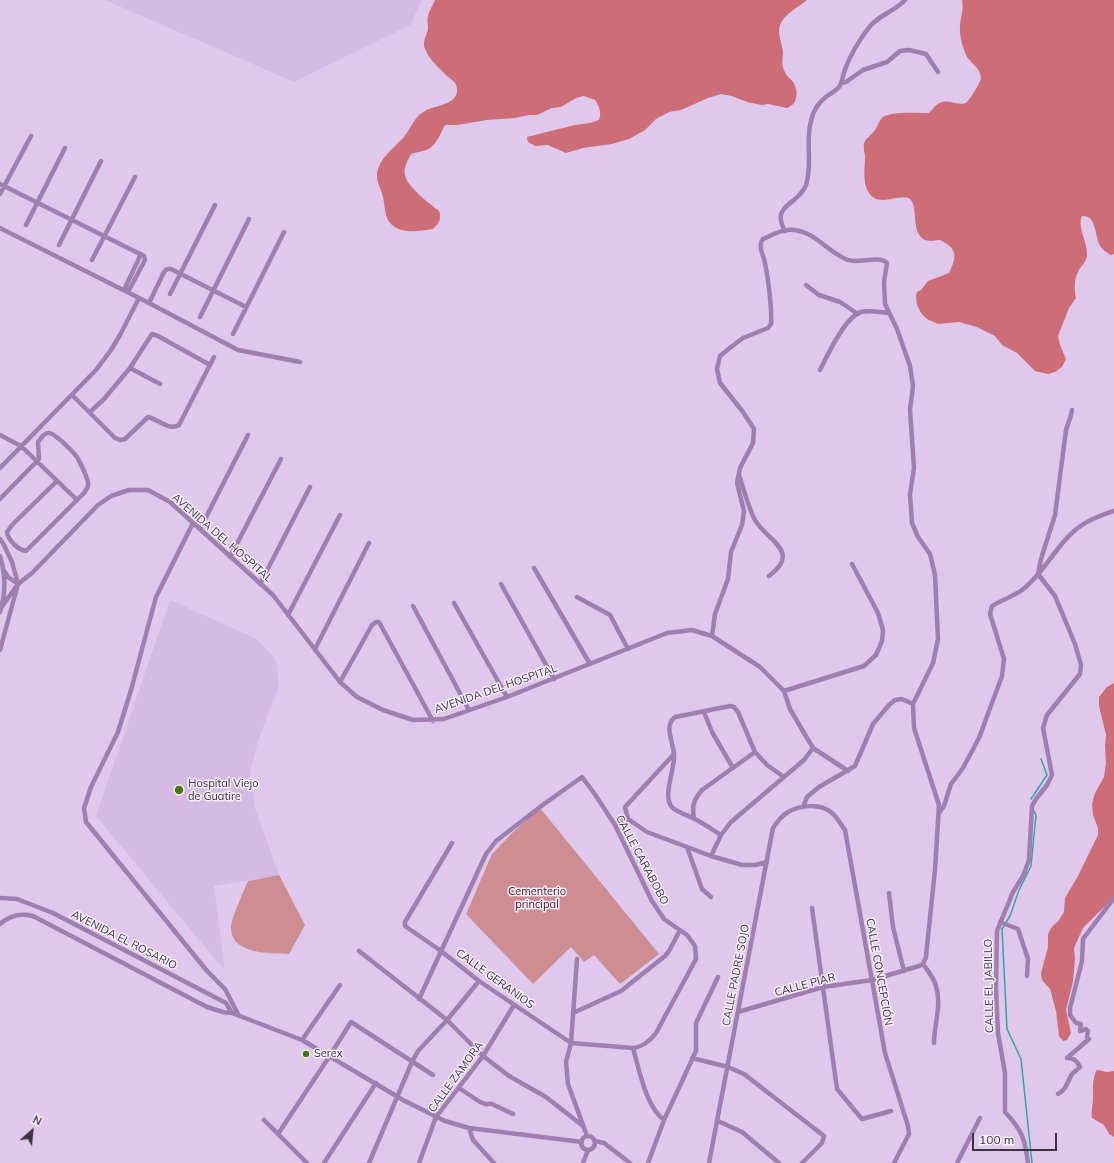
<!DOCTYPE html>
<meta charset="utf-8">
<style>
body{margin:0}
#map{position:relative;width:1114px;height:1163px;overflow:hidden;background:#dfc8eb;font-family:Mulish,sans-serif}
canvas{display:block}
.north{position:absolute;left:12px;top:1111px;width:40px;height:40px;-webkit-text-stroke:3px #f8effd;paint-order:stroke;rotate:27deg;font-size:11px;font-weight:700;line-height:16px;text-align:center;color:#3b323f}
.north::after{content:'';display:block;margin:auto;width:14px;height:18px;background:#3b323f;clip-path:polygon(50% 0,100% 100%,50% 72%,0 100%)}
.scale{position:absolute;left:972px;top:1133px;width:85px;height:18px;box-sizing:border-box;border:2px solid #3b323f;border-top:0;padding-left:5px;font-size:12px;line-height:14px;white-space:nowrap;color:#3b323f;-webkit-text-stroke:3px #f8effd;paint-order:stroke}
</style>
<div id="map">
<canvas width="1114" height="1163"></canvas>
<div class="north">N</div>
<div class="scale">100 m</div>
</div>
<script>
const ctx = document.querySelector('canvas').getContext('2d');
ctx.lineJoin = 'round';
function fillPath(path, color) {
  ctx.fillStyle = color;
  ctx.fill(path, 'evenodd');
}
function trace(path, color, width, dash) {
  ctx.strokeStyle = color;
  ctx.lineWidth = width;
  ctx.lineCap = dash ? 'butt' : 'round';
  ctx.setLineDash(dash || []);
  ctx.stroke(path);
}
function drawText(font, color, halo, rows, align = 'center') {
  ctx.font = font + ' Mulish,sans-serif';
  ctx.lineWidth = 3;
  ctx.setLineDash([]);
  ctx.textBaseline = 'middle';
  ctx.strokeStyle = halo;
  ctx.fillStyle = color;
  for (const [text, x, y, turn = 0] of rows) {
    ctx.save();
    ctx.translate(x, y);
    ctx.rotate((+turn || 0) * Math.PI / 180);
    ctx.textAlign = isNaN(turn) ? turn : align;
    if (halo) ctx.strokeText(text, 0, 0);
    ctx.fillText(text, 0, 0);
    ctx.restore();
  }
}
fillPath(new Path2D(`
 M105,0H422L410,25L294,82Z
 M170,600L257,639L276,660L279,685L258,741L250,772L255,808L279,875L214,886L225,971L96,816Z`), '#d5bae4');
fillPath(new Path2D(`
 M540,808L659,954L620,984L594,955L584,962L571,947L533,984L466,914L492,854L512,833Z
 M279,875L305,925L289,954C271,953 231,955 231,928C231,918 244,891 248,881Z`), '#cd8e93');
fillPath(new Path2D(`
 M435,0H807C799,7 784,14 780,25C777,33 782,44 783,52C783,58 781,64 784,70C786,76 790,78 793,82C797,87 798,98 794,103C793,105 790,106 787,108L768,104L762,105L747,102L732,96L721,94L708,98L681,110L669,112L656,119L645,130L629,139L612,144L583,148L566,153L548,145L535,146L528,142L527,137L575,125L590,123L599,120C602,113 599,106 595,100L584,96L576,98L561,107L552,108L537,115H529L515,118L487,120L457,125H445C440,134 436,147 426,150C421,152 416,152 411,154C408,160 403,168 405,175C407,187 430,204 439,211C442,218 439,224 433,229C419,231 401,235 390,223C384,215 385,206 383,197C382,190 377,184 377,176C377,160 394,148 404,137C411,128 414,117 425,111C433,106 452,105 456,95C458,92 457,86 455,83C452,79 449,78 446,75C438,67 427,57 424,46C423,40 427,35 428,29C428,25 427,20 428,16C429,11 433,5 435,0Z
 M962,0H1114V254L1111,255C1107,253 1103,250 1101,247C1094,238 1098,215 1082,216C1077,226 1087,242 1087,253C1088,260 1082,265 1079,270C1074,278 1074,289 1076,298L1069,308L1058,336L1060,345L1066,359L1062,367L1055,372L1048,374L1035,371L1017,353L1002,345L995,336L977,327L959,322L938,324L927,319L921,313L917,305L916,295L917,292L921,290L928,281L949,273C957,256 958,249 940,240C937,240 934,241 931,241C909,240 919,211 911,200C903,191 879,209 869,193C862,183 865,168 865,157C865,153 863,148 864,144C865,138 872,135 875,130C878,126 879,120 883,117C892,111 918,113 929,113C932,110 934,106 938,104C949,97 959,108 967,102C970,99 981,82 981,78C981,68 970,63 966,55C963,48 959,35 960,28C960,17 964,12 962,0Z
 M1114,683V897L1083,928L1074,948L1075,959L1073,981L1066,1010L1071,1033L1067,1040L1063,1041L1059,1036L1056,1011L1050,989L1042,980L1041,973L1048,947V934L1051,928L1059,920L1064,912L1065,898L1078,876L1098,835V828L1093,815L1092,804L1095,793L1104,777L1106,763L1105,746L1106,735L1099,706V697L1107,687Z
 M1098,1070L1107,1072L1114,1071V1137L1109,1134L1104,1125L1092,1118C1091,1110 1093,1105 1093,1098C1093,1085 1092,1084 1096,1071Z`), '#cd6d78');
trace(new Path2D(`
 M1031,799L1047,775L1041,759
 M1032,1163L1021,1059L1007,1029L1002,929L1010,916L1019,890L1031,866L1036,815L1034,811`), '#36a5a4', 1.5);
trace(new Path2D(`
 M841,83L846,82L863,70L887,62L900,51L909,50L926,54L938,72
 M0,184L144,256L145,260L128,292
 M0,194L31,136
 M26,225L65,148
 M0,228L149,303L238,350L300,362
 M785,231C770,204 798,206 806,185C813,164 805,142 811,121C813,111 819,102 827,96C831,93 836,91 839,87C843,81 843,73 846,67C851,54 859,41 867,30C876,16 894,12 905,0
 M59,245L101,161
 M92,260L135,177
 M806,285L819,295L840,302L858,314
 M124,290L141,254
 M170,294L215,205
 M149,303L164,272L167,269H171L246,307
 M200,317L249,219
 M233,334L284,232
 M130,368L160,384
 M820,370C827,356 845,317 861,312C869,310 880,312 889,313
 M72,395L115,438L120,440L125,439L148,417C158,419 168,431 179,425L214,357
 M90,412L104,399L130,368L152,334L158,336L210,365
 M0,435L21,446L77,500
 M0,468L96,370L111,350L120,335L139,298
 M739,475C744,489 748,507 755,520C767,541 802,551 769,576
 M0,499L39,459L38,442C40,439 45,432 49,433C55,433 73,452 77,457C80,462 89,480 88,485C88,488 85,491 84,493L26,551C18,550 8,540 7,532L12,525L57,481
 M193,523L156,597L131,690L118,732L91,787L84,808L86,822L207,971L225,989L239,1016
 M200,529L248,435
 M0,539L3,543L12,562L18,584L0,650
 M0,556C6,575 6,593 0,612
 M230,557L281,459
 M534,568L590,664
 M5,572L8,577L18,584
 M260,584L310,487
 M501,584L554,679
 M577,597L610,615L628,649
 M454,603L507,697
 M413,606L469,710
 M1,608L18,584L32,573L98,505L111,496L129,490H148L170,502L273,595L340,682L357,697L383,710L413,720L444,719L507,697L667,633L692,630L712,636L760,667L784,691L790,709L813,748L848,771
 M288,615L340,515
 M712,636L715,614L728,579L731,552L742,525L744,511L737,483L740,468L753,443L754,429L743,412L720,383L717,369L720,356L731,347L743,338L768,328L771,324C772,308 768,275 764,259C762,253 758,245 763,239C772,235 784,228 795,230C817,233 828,253 848,260C858,264 880,255 887,263L884,282L885,304L897,329L910,366L913,386L910,410L914,468L910,494L912,523L918,537L930,554L935,575L938,639L933,663L913,704L914,728L939,805L935,870L927,946L926,957L923,964
 M315,649L369,543
 M340,682L372,625L376,622H379L433,721
 M784,691L864,666L876,655L882,641L883,630L878,613L852,564
 M704,712L712,732L733,768
 M674,754L625,807L628,819L647,832L711,856L742,865H755L767,862
 M803,807L807,797L819,787L855,766L873,724L889,705L895,700L902,699L913,704
 M939,813L944,806L951,784L963,768L979,738L1002,676L1004,659L990,614L992,606C1001,600 1014,596 1022,590C1043,574 1054,549 1073,532C1085,521 1099,516 1114,511
 M694,819C692,805 693,801 702,790L755,752
 M615,825L628,819
 M721,835C712,829 704,824 695,819C688,815 675,812 671,806C663,794 675,769 674,755C674,743 663,726 675,717L730,706L734,707L738,712L755,752L767,765L784,777
 M687,847L702,889L711,897
 M711,856L721,835L731,822L804,760L813,748
 M889,893L893,927L904,971
 M0,898L17,899L53,913L226,1003L232,1013
 M812,908L837,1089L862,1119L891,1111
 M1000,922L1018,929L1028,959L1027,976
 M0,924C10,915 21,913 33,916L207,1007L223,1012L232,1013L302,1040L403,1100L445,1121L469,1128L582,1142
 M359,951L447,1020L483,1056L509,1076L546,1097L583,1126
 M577,959L571,1043L566,1062L568,1084L587,1136
 M923,964C928,971 934,978 936,986C942,1005 934,1025 934,1043
 M419,999L486,854L496,841L544,804L582,777L594,793L615,825L652,901L664,919L687,935L695,946L696,959L656,1033C650,1041 643,1047 633,1048L571,1043L479,981L441,951L405,926V922L408,917L452,843
 M738,1012L823,987L872,980L919,966L923,964
 M573,1013L621,991L665,956L669,951L680,930
 M302,1040L340,985
 M633,1048C639,1069 646,1107 664,1120
 M692,1058L728,1067L744,1074L824,1136L822,1143L802,1163
 M459,1088L480,1102L485,1104H492L513,1114
 M1058,1094C1067,1089 1067,1082 1072,1074C1074,1072 1077,1070 1080,1067C1077,1061 1074,1058 1067,1058L1089,1039L1087,1037L1088,1031L1086,1029L1080,1031L1081,1024L1076,1023L1070,1015V1008L1082,961L1083,939L1114,898
 M264,1120L307,1163
 M718,1121L742,1132L779,1163
 M469,1128L473,1140L494,1163
 M278,1134L329,1057L351,1022L433,1075
 M581 1143a7 7 0 1 1 14 0a7 7 0 1 1-14 0Z
 M595,1141L604,1143L630,1163
 M324,1163L376,1083
 M369,1163L412,1062L418,1051L447,1020L479,981
 M419,1163L436,1117L483,1056L514,1005
 M583,1163L588,1150
 M648,1163L664,1120L696,1051V1023L718,977
 M709,1163L773,828C777,822 781,816 788,812C800,805 820,803 832,813C837,817 841,825 845,830L885,1053L908,1126L909,1134L894,1163
 M957,1163L980,1118
 M1028,1163C1025,1139 1022,1130 1005,1112V1073L998,1033L996,988L997,931L1013,892L1023,876L1029,860L1032,806L1036,799L1047,785L1052,775L1043,728L1047,715L1080,674L1081,665L1075,644L1055,596L1038,574L1041,559L1055,515L1066,430L1071,415L1072,410`), '#9f7eb0', 4.5);
for (const [x, y, r, color] of [
 [179,790,5,"#437807"],
 [306,1054,4,"#437807"]
]) {
  const dot = new Path2D();
  dot.arc(x, y, r, 0, 2 * Math.PI);
  ctx.fillStyle = color;
  ctx.fill(dot);
  trace(dot, '#f8effd', 1.5);
}
drawText('11px', '#3b323f', '#f8effd', [
 ["AVENIDA DEL HOSPITAL",222,538,41],
 ["AVENIDA DEL HOSPITAL",496,689,-19],
 ["CALLE CARABOBO",642,860,62],
 ["AVENIDA EL ROSARIO",124,940,27],
 ["CALLE CONCEPCIÓN",879,972,80],
 ["CALLE PADRE SOJO",736,975,-79],
 ["CALLE GERANIOS",495,979,36],
 ["CALLE PIAR",805,985,-15],
 ["CALLE EL JABILLO",989,986,-91],
 ["CALLE ZAMORA",456,1077,-54]
]);
drawText('11px', '#3b323f', '#f8effd', [
 ["Hospital Viejo",188,784],
 ["de Guatire",188,797],
 ["Serex",314,1054]
], 'left');
drawText('11px', '#4e101c', '#f8effd', [
 ["Cementerio",537,892],
 ["principal",537,905]
]);
</script>
